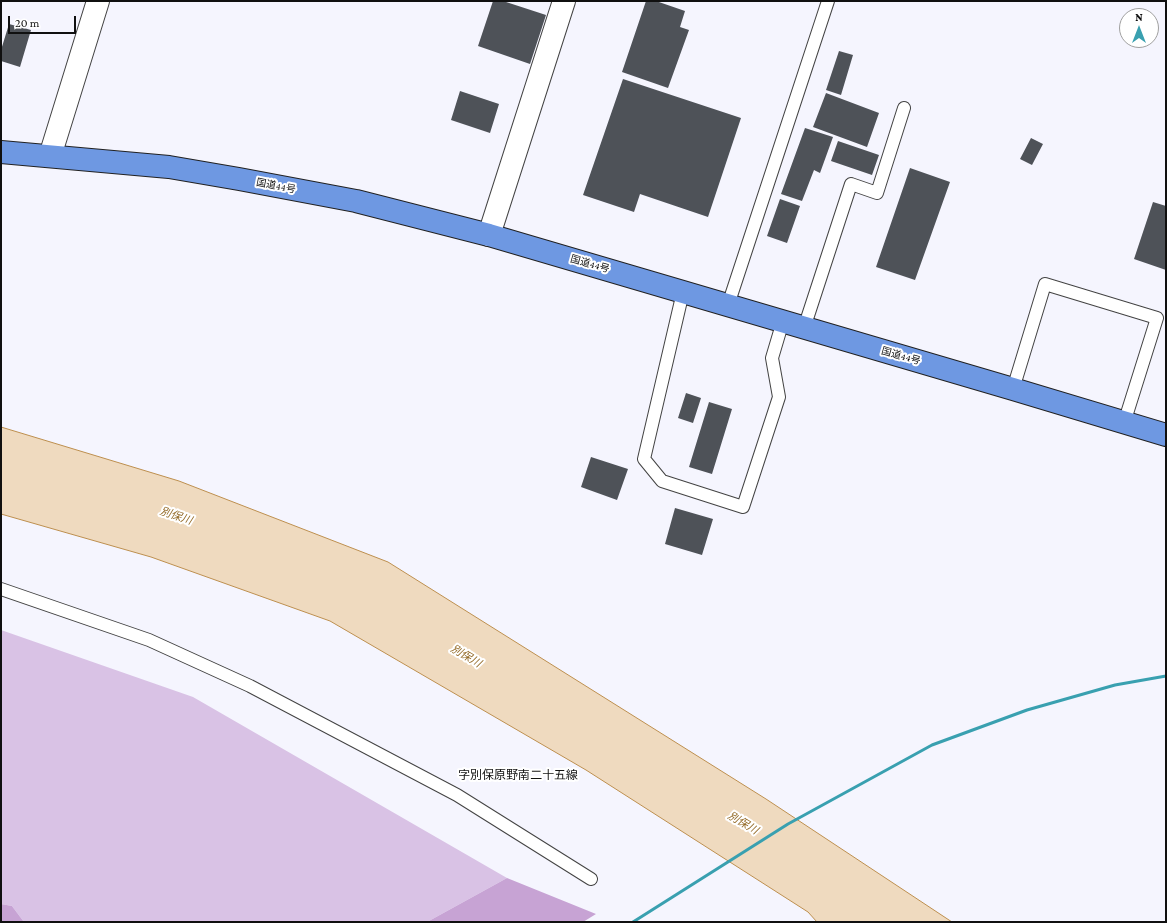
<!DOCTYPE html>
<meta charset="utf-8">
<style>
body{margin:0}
#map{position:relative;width:1167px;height:923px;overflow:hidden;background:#f5f5fe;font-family:"Crimson Pro",serif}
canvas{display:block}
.frame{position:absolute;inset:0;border:2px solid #101010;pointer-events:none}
.north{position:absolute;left:1119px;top:8px;width:40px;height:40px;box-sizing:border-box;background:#fff;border:1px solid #9f9f9f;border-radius:50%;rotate:0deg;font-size:11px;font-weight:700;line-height:16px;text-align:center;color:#101010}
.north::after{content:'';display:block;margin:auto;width:14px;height:18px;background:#39a0b0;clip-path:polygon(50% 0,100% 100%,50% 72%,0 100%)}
.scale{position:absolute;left:8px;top:16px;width:68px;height:18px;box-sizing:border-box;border:2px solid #101010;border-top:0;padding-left:5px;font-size:12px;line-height:14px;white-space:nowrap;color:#101010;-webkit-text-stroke:3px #fff;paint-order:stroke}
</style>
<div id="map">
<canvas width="1167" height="923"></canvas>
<div class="frame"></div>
<div class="north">N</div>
<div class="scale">20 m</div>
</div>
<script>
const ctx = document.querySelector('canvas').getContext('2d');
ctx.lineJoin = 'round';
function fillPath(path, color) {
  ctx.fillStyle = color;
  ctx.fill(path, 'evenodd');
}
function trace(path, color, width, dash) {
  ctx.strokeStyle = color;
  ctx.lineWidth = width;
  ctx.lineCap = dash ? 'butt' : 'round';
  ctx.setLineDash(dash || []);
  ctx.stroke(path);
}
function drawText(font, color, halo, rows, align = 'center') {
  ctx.font = font + ' "Crimson Pro","Noto Sans JP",serif';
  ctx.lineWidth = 4;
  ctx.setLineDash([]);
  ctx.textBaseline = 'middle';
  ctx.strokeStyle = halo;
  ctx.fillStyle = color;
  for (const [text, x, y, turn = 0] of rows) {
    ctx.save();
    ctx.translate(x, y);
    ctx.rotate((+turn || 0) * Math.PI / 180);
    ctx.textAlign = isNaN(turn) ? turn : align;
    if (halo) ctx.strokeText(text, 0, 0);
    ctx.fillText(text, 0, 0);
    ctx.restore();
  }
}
fillPath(new Path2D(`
 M1,630L193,697L507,878L427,922H24L12,906L1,904Z`), '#d9c2e5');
fillPath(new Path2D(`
 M507,878L596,914L583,922H427Z
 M1,904L12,906L24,922H1Z`), '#c7a3d4');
const water = new Path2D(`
 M1,427L179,481L388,562L766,799L952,922H817L808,912L586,770L330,621L151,557L1,514Z`);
fillPath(water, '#efdabf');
trace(water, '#bd8f4f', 1);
fillPath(new Path2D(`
 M493,1H503L546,15L530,64L478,46Z
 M646,1H656L685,11L680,27L689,30L668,88L622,72Z
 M9,24L31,30L20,67L1,61V50Z
 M839,51L853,55L841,95L826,90Z
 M623,79L741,118L708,217L640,194L634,212L583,195Z
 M460,91L499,104L490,133L451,120Z
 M826,93L879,113L867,147L813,127Z
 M805,128L833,137L820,173L814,170L802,201L781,194Z
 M1031,138L1043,144L1032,165L1020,159Z
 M838,141L879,155L872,175L831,161Z
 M910,168L950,182L915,280L876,267Z
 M780,199L800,206L787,243L767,236Z
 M1153,202L1166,206V270L1134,259Z
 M686,393L701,398L693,423L678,418Z
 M709,402L732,409L712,474L689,467Z
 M591,457L628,469L617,500L581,487Z
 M675,508L713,519L702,555L665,544Z`), '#4e5258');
const lane = new Path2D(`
 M683,292L644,459L662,481L743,507L779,397L772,358L783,321
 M728,305L828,1
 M804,328L851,184L877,193L904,108
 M1013,389L1045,284L1157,318L1124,423
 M1,589L149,640L250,686L457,795L591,879`);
const street = new Path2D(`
 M50,156L98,1
 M489,235L564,1`);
const highway = new Path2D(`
 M1,152L169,167L239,179L356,201L489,235L1013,389L1166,435`);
trace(lane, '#434343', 14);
trace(street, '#434343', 24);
trace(highway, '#212121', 24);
trace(lane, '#fff', 12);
trace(street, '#fff', 22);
trace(highway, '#6e98e2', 22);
trace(new Path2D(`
 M633,922L788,824L932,745L1027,710L1115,685L1166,676`), '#39a0b0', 3);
drawText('10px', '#101010', '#fff', [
 ["国道44号",276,186,11],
 ["国道44号",590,264,16],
 ["国道44号",901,356,16]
]);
drawText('italic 11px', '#946b28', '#fff', [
 ["別保川",176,516,18],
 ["別保川",466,656,31],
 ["別保川",743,823,31]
]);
drawText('12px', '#101010', '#fff', [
 ["字別保原野南二十五線",518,775]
]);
</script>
